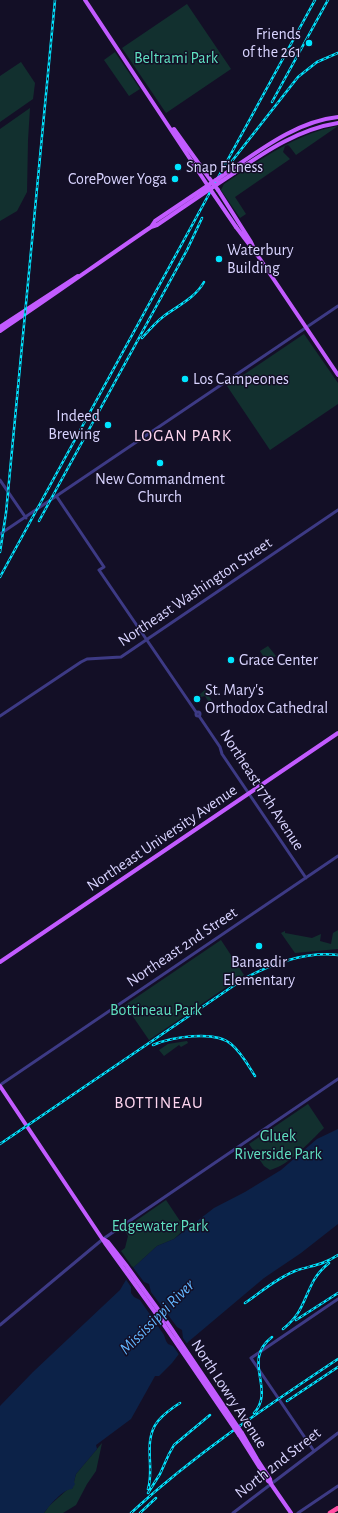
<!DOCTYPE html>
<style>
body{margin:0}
canvas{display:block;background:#130f26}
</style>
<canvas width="338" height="1513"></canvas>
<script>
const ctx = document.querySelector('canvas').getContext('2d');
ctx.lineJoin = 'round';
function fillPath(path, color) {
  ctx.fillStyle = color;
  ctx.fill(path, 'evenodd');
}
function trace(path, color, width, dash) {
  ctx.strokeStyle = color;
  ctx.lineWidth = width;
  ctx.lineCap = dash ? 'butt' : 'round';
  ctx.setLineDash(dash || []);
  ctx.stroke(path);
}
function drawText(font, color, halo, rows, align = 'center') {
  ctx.font = font + ' "Alegreya Sans",sans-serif';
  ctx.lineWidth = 3;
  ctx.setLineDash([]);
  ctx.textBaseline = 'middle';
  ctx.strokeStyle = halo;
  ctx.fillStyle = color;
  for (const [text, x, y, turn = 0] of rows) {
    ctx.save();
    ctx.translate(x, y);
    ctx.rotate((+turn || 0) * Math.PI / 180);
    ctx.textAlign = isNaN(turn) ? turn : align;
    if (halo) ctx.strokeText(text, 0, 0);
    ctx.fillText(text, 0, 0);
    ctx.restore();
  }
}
fillPath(new Path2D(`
 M187,4L231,69L166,113L122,48Z
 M115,52L140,89L129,96L104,60Z
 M21,62L35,83L33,99L0,122V76Z
 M30,108L28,140L27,192L17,211L0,221V129Z
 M338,126L296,155L290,147L288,145L285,146L283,152L290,159L235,197L246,214L240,218L221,190L224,184C260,160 295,134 338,126Z
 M304,334L338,383V404L270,450L227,386Z
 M268,646L276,656L267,662L260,651Z
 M205,690L212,701L208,704V701L205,696L201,697L200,694Z
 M338,930V949L295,953L281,933L285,931V933L312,938L321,934L320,941L331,944L333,933Z
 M221,940L244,975L149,1040L125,1005Z
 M187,1041L188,1043L181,1047L179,1045L164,1056L159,1050L168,1044Z
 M308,1104L324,1128C309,1142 290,1165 270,1170L264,1166L249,1144Z
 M166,1200L180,1221L191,1223L174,1239L157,1246L133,1268L121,1251L125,1248L128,1236L124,1229Z
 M102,1443L96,1471L87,1484L76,1505L63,1513H44L49,1506L68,1489H72L76,1474Z`), '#12302f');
fillPath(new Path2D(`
 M338,1129V1224L301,1253L264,1278L188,1342L172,1363L159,1376H155L131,1419L96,1445L97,1449L76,1474L74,1482L75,1484L72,1489C63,1489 49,1506 44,1513H0V1406L33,1372L120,1290L133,1268L157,1246L174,1239L214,1208L245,1192L281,1170L317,1139Z`), '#0c2248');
fillPath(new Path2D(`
 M132,1266L144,1282L149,1284L151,1292L177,1327L182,1330L183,1338L188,1345L180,1356L173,1346L168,1344L166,1341L164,1335L140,1300L134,1297L131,1293V1287L125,1278Z`), '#130f26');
trace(new Path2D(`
 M0,480L26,518
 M57,497L104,567L99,570L196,712
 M0,534L338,306
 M196 714a2 2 0 1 1 4 0a2 2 0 1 1-4 0Z
 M0,716L81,662L87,659L121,657L338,510
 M199,716L220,747L222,754L306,878
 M0,1085L338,856
 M0,1325L103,1239L338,1079
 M314,1451L251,1358L338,1299
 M233,1513L338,1433
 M298,1513L338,1486`), '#3d3a85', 3);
trace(new Path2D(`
 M85,0L210,189L157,225L151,227
 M174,129L212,182
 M232,169C264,147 299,121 338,117
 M234,173C266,151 299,129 338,123
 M218,190L251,242L255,251
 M236,227L258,256L338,375
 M0,327L78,276
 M0,331C51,297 101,261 151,227L155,221L216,180
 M0,962L338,733
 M0,1086L105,1243L162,1322
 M103,1239L108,1242L126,1265L165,1319
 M242,1433L257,1459L270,1479L271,1484L291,1513
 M239,1435L268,1481L271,1483`), '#c25bff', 4);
trace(new Path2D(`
 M330,1513L338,1508`), '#ff4fa3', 4.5);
const rail = new Path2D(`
 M272,102L328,0
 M232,161L298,77L317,62L338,53
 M142,338C149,330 156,322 164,316C179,305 195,298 204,282
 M39,521L187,250L202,218
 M0,552L6,513L55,0
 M0,577L315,0
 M153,1045C171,1037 215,1030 231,1044C241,1052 248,1065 255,1076
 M0,1144L245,978C272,964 307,951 338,955
 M245,1303C261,1292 277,1278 295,1271C312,1265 321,1266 338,1255
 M296,1320L338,1293
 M283,1329C303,1313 303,1300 314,1280C318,1273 323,1268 329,1263
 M287,1401L338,1367
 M254,1413C276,1389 241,1361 272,1337
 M148,1489C155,1467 142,1441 158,1421C164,1414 172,1408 180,1403
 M148,1493L160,1474L169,1454L174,1445L210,1415
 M131,1513C195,1454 266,1407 338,1359
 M140,1513L156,1498`);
trace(rail, '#00e5ff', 2.5);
trace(rail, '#130f26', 1, [3]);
trace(new Path2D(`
 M234,173L210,189L236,227
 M216,180L232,169
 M212,182L218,190
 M165,1319L242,1433
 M162,1322L239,1435`), '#c25bff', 4);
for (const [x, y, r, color] of [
 [309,43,4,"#00e5ff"],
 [178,167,4,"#00e5ff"],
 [175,179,4,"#00e5ff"],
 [219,259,4,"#00e5ff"],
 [185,379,4,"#00e5ff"],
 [108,425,4,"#00e5ff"],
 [160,463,4,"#00e5ff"],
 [231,660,4,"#00e5ff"],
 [197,699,4,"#00e5ff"],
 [259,946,4,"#00e5ff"]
]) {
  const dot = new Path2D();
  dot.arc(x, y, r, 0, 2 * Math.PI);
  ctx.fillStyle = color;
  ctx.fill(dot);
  trace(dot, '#130f26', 1.5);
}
drawText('16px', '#d9d4ff', '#130f26', [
 ["Friends",301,34,"right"],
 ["of the 261",301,52,"right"],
 ["Snap Fitness",186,167],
 ["CorePower Yoga",167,179,"right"],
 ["Waterbury",227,250],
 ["Building",227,268],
 ["Los Campeones",193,379],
 ["Indeed",100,416,"right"],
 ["Brewing",100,434,"right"],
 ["New Commandment",160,479,"center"],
 ["Church",160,497,"center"],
 ["Grace Center",239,660],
 ["St. Mary's",205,690],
 ["Orthodox Cathedral",205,708],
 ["Banaadir",259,962,"center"],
 ["Elementary",259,980,"center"]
], 'left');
drawText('16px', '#5fe0c0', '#130f26', [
 ["Beltrami Park",176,58],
 ["Bottineau Park",156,1010],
 ["Gluek",278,1136],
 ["Riverside Park",278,1154],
 ["Edgewater Park",160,1226]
]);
drawText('16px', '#d9d4ff', '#130f26', [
 ["Northeast Washington Street",195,592,-34],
 ["Northeast 17th Avenue",262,790,57],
 ["Northeast University Avenue",162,838,-34],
 ["Northeast 2nd Street",182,947,-34],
 ["North Lowry Avenue",229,1394,57],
 ["North 2nd Street",278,1463,-38]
]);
ctx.letterSpacing = '1px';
drawText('17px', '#ffd6f0', '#130f26', [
 ["LOGAN PARK",183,436],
 ["BOTTINEAU",159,1103]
]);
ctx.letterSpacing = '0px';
drawText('italic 17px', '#62b6ff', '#130f26', [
 ["Mississippi River",157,1317,-45]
]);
</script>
